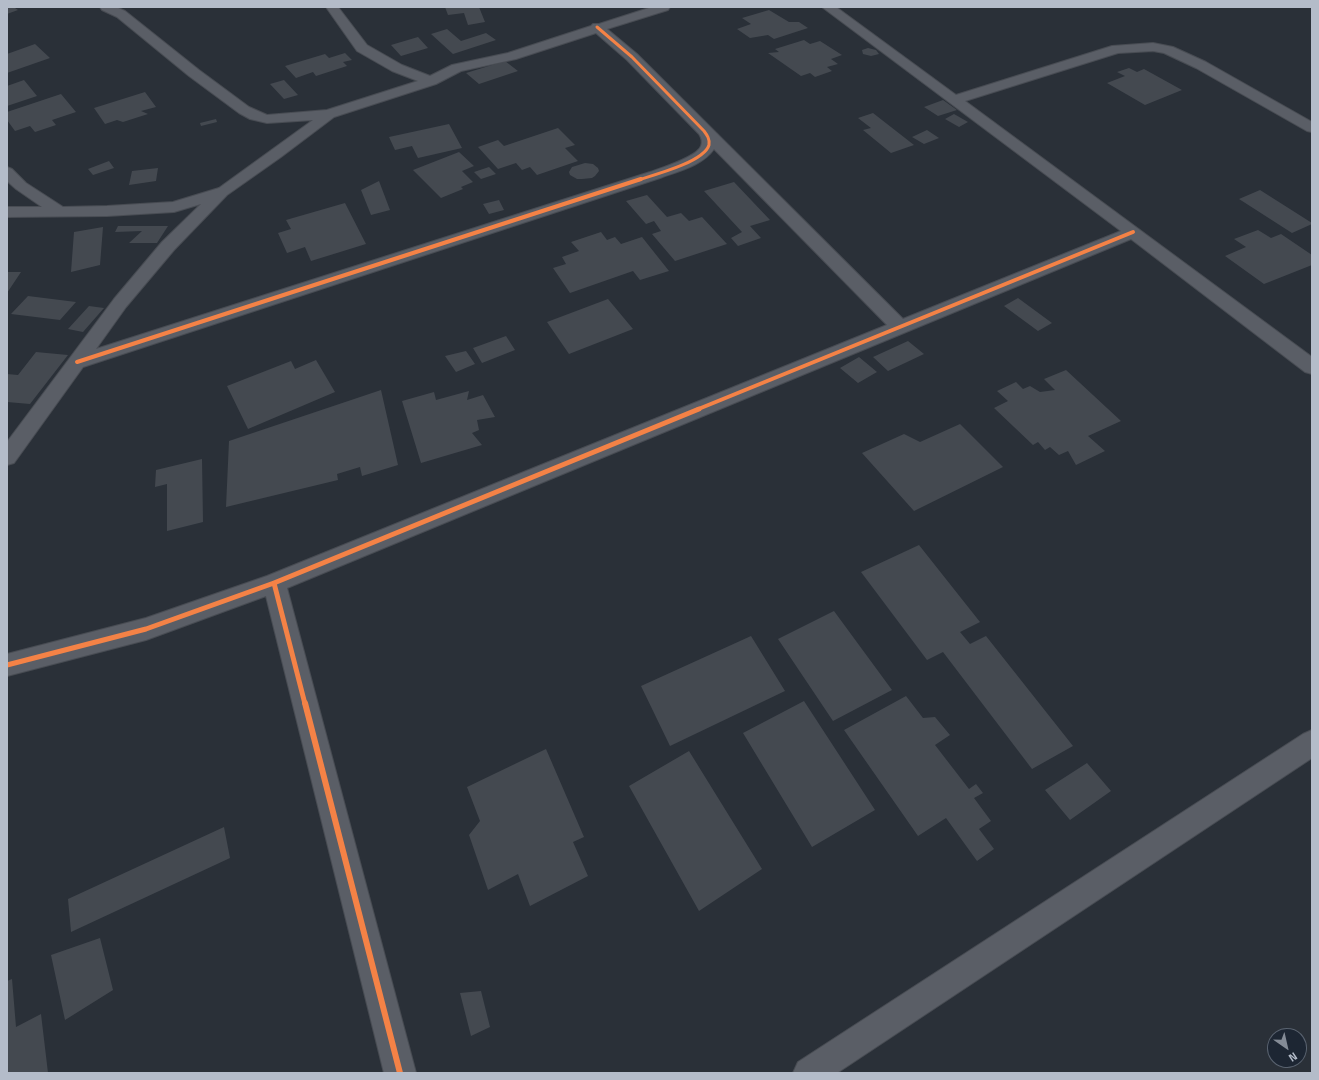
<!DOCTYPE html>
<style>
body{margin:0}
#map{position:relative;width:1319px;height:1080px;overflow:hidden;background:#2a3038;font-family:"Titillium Web",sans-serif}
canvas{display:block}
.frame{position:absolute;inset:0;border:8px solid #b4bcc9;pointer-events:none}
.north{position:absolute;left:1267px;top:1028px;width:40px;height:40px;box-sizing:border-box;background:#1d2633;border:1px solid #59626f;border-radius:50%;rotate:146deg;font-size:11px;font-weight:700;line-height:16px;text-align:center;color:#b4bcc9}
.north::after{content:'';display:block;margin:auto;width:14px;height:18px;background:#848b96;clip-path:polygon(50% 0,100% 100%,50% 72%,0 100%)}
</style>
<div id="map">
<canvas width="1319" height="1080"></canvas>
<div class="frame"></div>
<div class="north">N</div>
</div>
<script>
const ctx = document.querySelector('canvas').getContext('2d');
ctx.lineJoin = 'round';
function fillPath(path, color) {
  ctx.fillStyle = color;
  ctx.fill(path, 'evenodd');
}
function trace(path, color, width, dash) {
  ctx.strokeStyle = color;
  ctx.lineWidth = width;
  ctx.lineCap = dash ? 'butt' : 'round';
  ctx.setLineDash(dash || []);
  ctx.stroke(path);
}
fillPath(new Path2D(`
 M7,7H18L15,8L18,10L7,14Z
 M445,7H479L485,22L468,25L464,13L448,15Z
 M769,10L789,22H799L808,28L774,39L768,35L750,38L737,29L751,24L742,18Z
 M447,29L461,41L486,33L496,40L453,54L431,34Z
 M418,37L428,48L401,56L391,45Z
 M804,40L810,44L820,41L842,55L831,59L838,64L827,67L832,71L815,77L810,73L801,76L768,53L779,52L775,49Z
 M35,44L50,58L7,73V54Z
 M868,48L876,50L879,54L871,56L863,54L862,50Z
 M345,53L352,60L343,62L347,66L316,76L313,72L296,78L285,66L325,54L329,58Z
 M505,61L518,71L479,84L466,73Z
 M1129,68L1137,72L1144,69L1182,90L1145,105L1107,83L1125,76L1117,72Z
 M24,80L37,96L7,106V86Z
 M284,80L298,95L284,99L270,84Z
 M145,92L156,107L141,111L148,114L123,122L117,120L105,124L94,108Z
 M61,94L76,112L52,120L56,125L35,132L30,126L15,131L7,120V112Z
 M943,100L957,110L938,116L924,107Z
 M873,113L914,145L891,153L863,130L871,128L858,118Z
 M954,114L968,122L959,127L945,119Z
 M216,119L217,122L201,126L200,123Z
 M449,124L462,148L418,158L412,146L395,150L389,137Z
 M558,128L575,145L565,148L578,161L537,175L530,167L522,170L516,163L498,169L478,147L498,140L504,146Z
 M927,130L939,138L924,144L912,137Z
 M459,152L474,166L462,171L473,182L461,187L463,189L441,198L413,170Z
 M109,161L114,168L93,175L88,169Z
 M585,163L593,164L598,168L599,171L595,176L592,178L582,179H577L570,175L569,172L572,167Z
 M489,167L496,174L481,179L474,172Z
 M158,168L156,181L129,185L132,171Z
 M379,181L390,210L371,215L361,190Z
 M734,182L770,220L750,226L761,238L738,246L731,238L742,232L704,191Z
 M1260,190L1312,223V224L1292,233L1239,199Z
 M647,195L667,217L681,213L689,221L702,217L727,244L675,261L652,234L661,231L654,221L646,224L626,201Z
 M499,200L504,210L489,214L483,204Z
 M345,203L366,244L311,261L305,247L287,253L278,233L291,229L286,220Z
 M118,226H168L157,243H129L142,231L115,232Z
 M103,227L100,265L71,272L74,232Z
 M1258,230L1271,238L1281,234L1312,255V265L1264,284L1225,256L1246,247L1234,239Z
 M601,232L607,240L615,237L621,244L642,237L669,271L640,280L633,271L570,293L553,268L566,264L562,257L579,251L571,242Z
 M7,272H21L7,293Z
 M28,296L76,302L60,320L11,314Z
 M1018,298L1052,323L1038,331L1004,306Z
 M608,299L633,329L569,354L547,322Z
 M89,306L104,308L83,332L68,329Z
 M506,336L515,350L482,363L473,348Z
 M908,341L924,354L888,371L873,357Z
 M466,351L475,364L456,372L445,356Z
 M36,352L68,355L30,404L7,402V374L18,375Z
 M859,357L877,372L858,383L840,368Z
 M316,360L335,392L248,429L227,386L291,361L295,369Z
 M1066,370L1121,421L1088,436L1105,451L1076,465L1068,451L1059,455L1050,447L1045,450L1038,442L1033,445L994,408L1008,401L997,391L1016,382L1023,389L1030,386L1040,392L1055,390L1044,379Z
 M381,390L398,465L362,476L360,467L337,474L338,480L226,507L229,441Z
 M469,391L467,400L483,395L495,417L477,420L479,430L472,433L482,445L421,463L402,401L434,392L436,400Z
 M960,424L1003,467L914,511L862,453L904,434L920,442Z
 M202,459L203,522L167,531V484L155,487L156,470Z
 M919,545L980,622L960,632L970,644L986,636L1073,746L1032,769L943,652L927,660L861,572Z
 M834,611L892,690L833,721L778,639Z
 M751,636L785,691L670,746L641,686Z
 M906,696L923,718L935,717L950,735L935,745L969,789L976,784L983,793L974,798L991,821L979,829L994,849L977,861L946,818L918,836L844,730Z
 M804,701L875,810L812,847L743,733Z
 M546,749L584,837L573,842L588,876L530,906L518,874L488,890L469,835L480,821L467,787Z
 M689,751L762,869L699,911L629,786Z
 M1087,763L1111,791L1070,820L1045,790Z
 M224,827L230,858L71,932L68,899Z
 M100,938L113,990L65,1020L51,955Z
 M12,979L16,1027L41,1014L48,1073H7V981Z
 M481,991L490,1027L471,1036L460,993Z`), '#444950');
const minor = new Path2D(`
 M100,7H116L125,11L199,70L249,107L267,115L327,110L418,81L392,71L357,51L326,7H338L367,45L402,65L430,76L452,65L508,53L591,26L593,24H599L652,7H670L668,10L607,29L637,54L903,319L1121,231L822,7H836L956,95L1112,46L1153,43L1173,47L1206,62L1312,122V132L1307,131L1196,68L1164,53L1153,51L1118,53L965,101L1312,357V374L1305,372L1131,239L287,588L416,1073H384L266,596L146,640L7,676V654L146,618L267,576L887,325L714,149C702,166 679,171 660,178L83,367L14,463L7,465V442L114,299L162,242L201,204L174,212L107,216L7,217V207H42L16,189L7,181V167L12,169L26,183L63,207L107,206L173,202L219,188L313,120L267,123L250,119L239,113L189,76L117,17L102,10ZM596,33L627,60L699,134C701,137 703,141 701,146C697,157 661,168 650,172L96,349L126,307L174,250L227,195L281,157L334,117L436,84L461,71L516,59Z
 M1312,730V758L837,1073H793L798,1062L1303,734Z`);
trace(minor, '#484c53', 2);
fillPath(minor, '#5a5e66');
trace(new Path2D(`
 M597,27L632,57L704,131C707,135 710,139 709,145C704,162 654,175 638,180`), '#f48246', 3);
trace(new Path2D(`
 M77,362L641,179
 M696,410L1133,232`), '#f48246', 4);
trace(new Path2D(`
 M274,583L699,409
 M7,665L146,629L274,583L305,704`), '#f48246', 5);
trace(new Path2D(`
 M305,703L400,1073`), '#f48246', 6);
</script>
